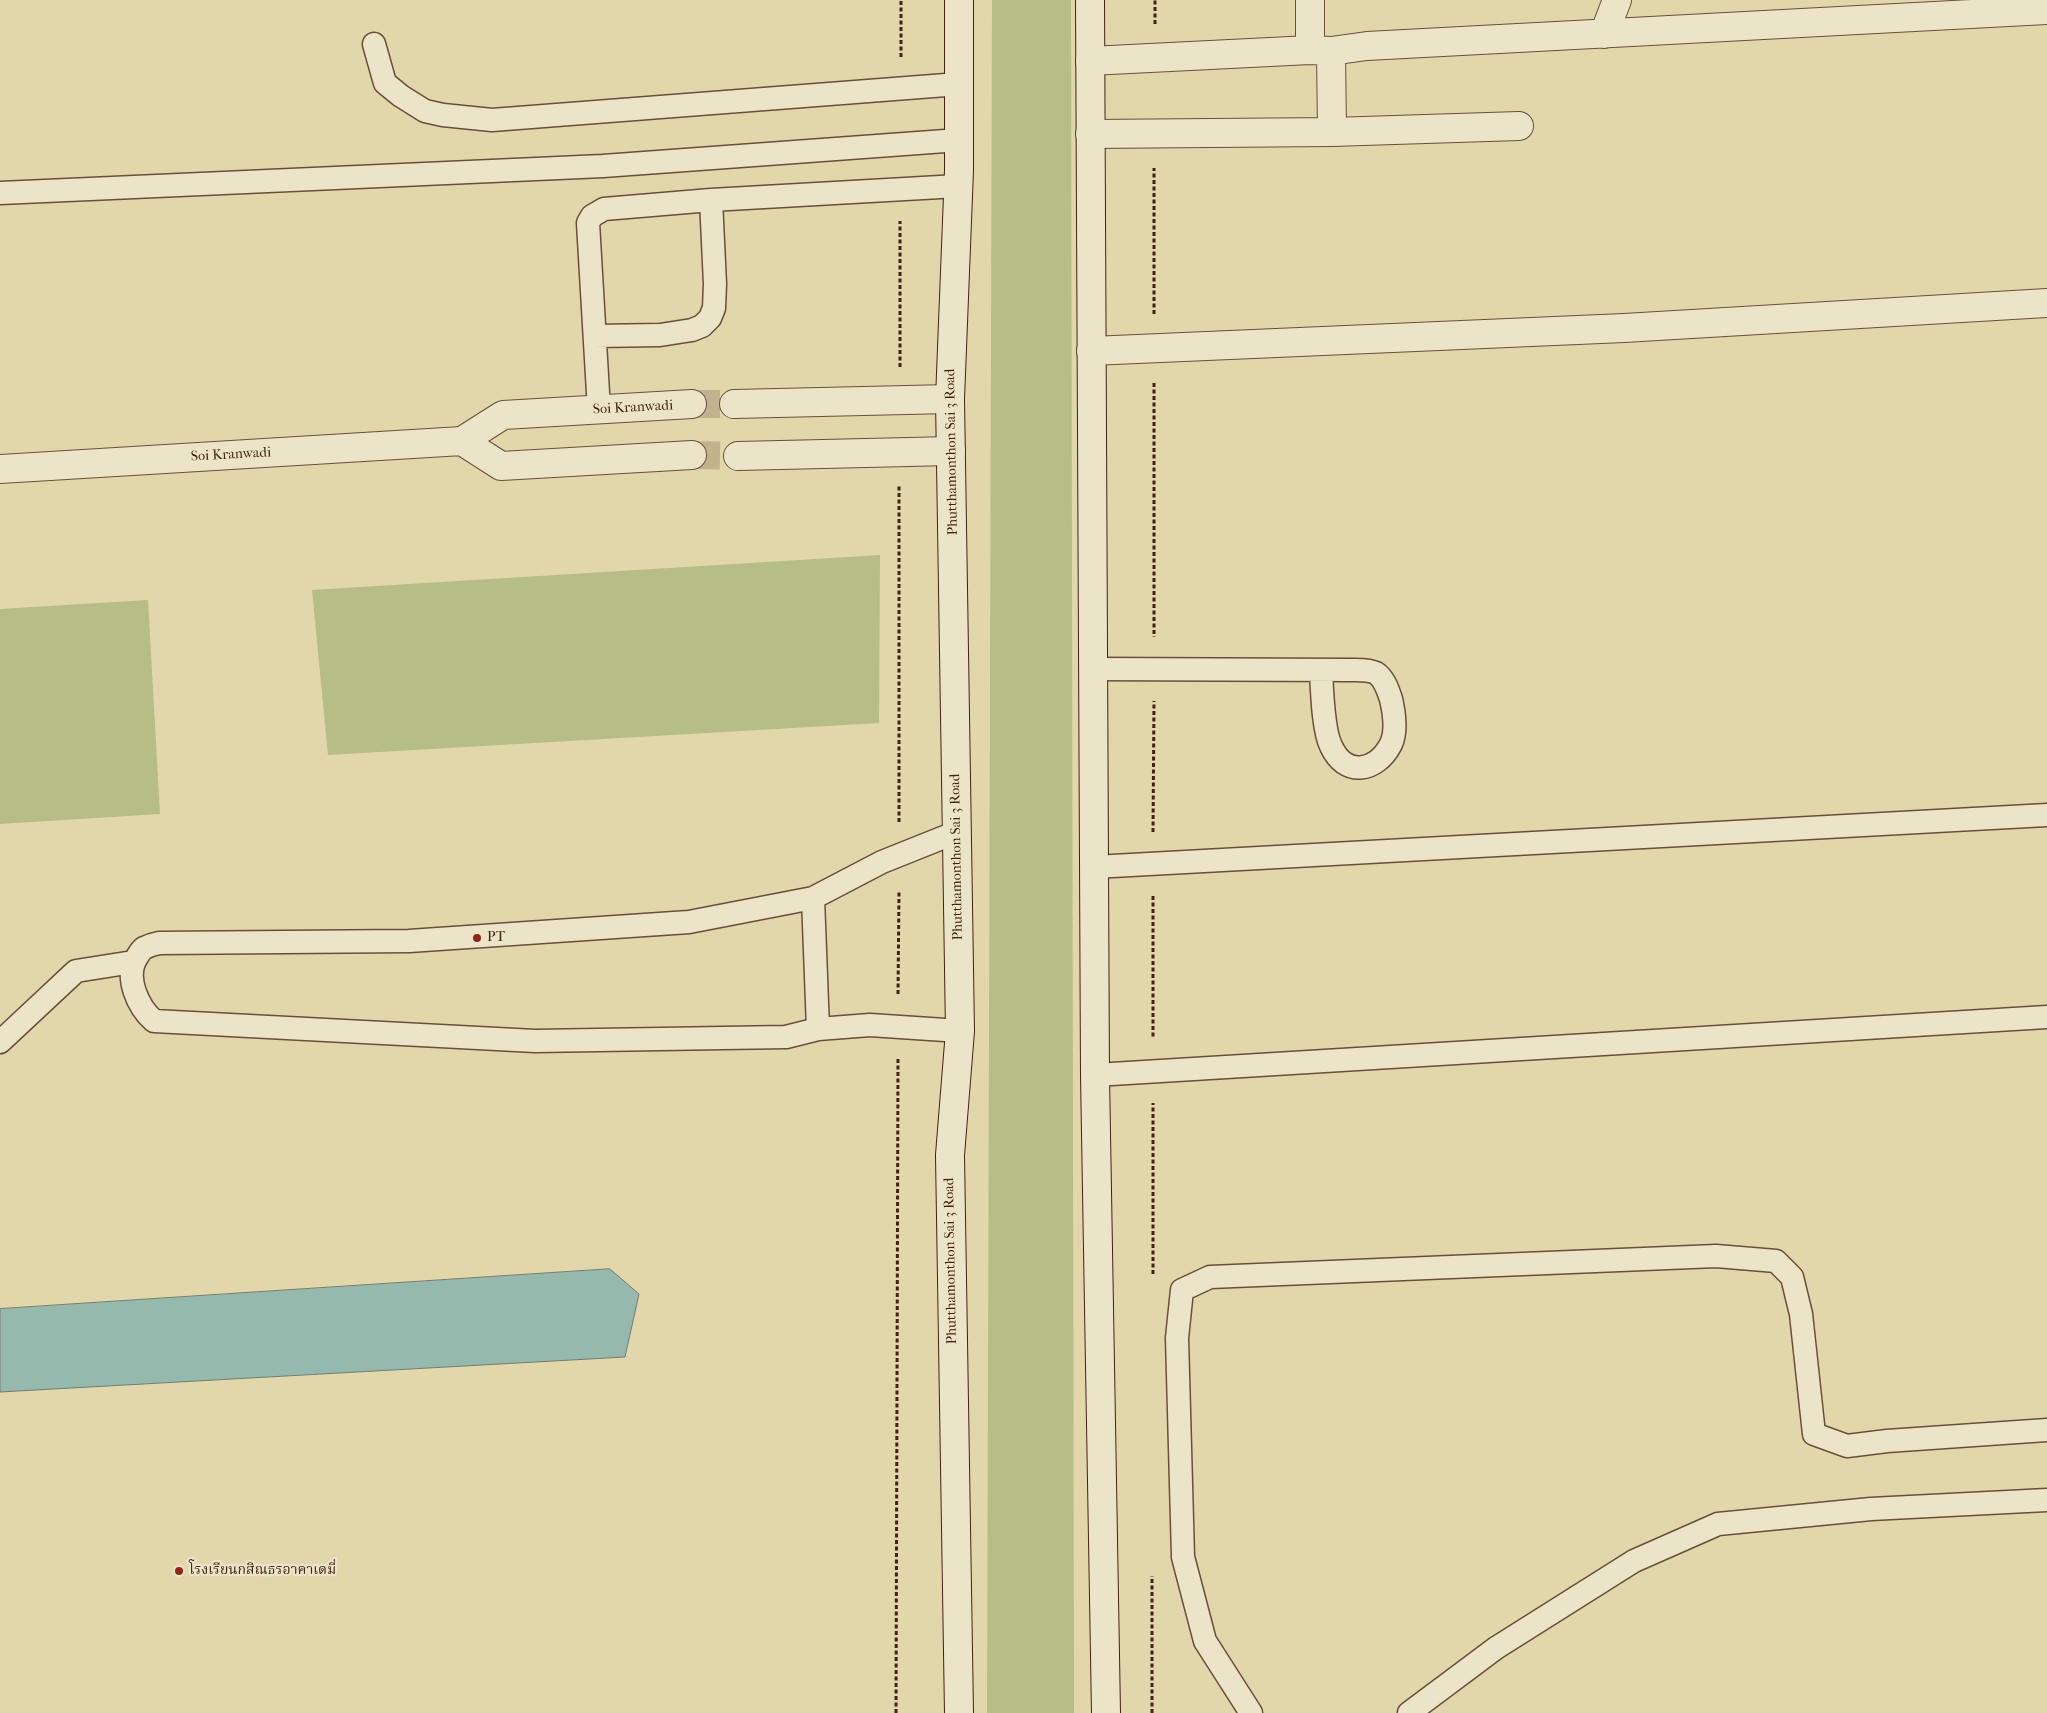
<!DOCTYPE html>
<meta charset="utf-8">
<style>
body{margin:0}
canvas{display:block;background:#e2d6ab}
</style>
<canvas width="2047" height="1713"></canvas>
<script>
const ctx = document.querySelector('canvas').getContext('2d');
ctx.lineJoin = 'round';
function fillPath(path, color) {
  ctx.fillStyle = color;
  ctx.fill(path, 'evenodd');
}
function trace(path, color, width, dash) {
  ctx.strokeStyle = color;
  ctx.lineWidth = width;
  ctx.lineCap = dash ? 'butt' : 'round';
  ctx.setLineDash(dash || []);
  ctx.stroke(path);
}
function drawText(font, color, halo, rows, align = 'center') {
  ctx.font = font + ' "IM FELL French Canon","Noto Serif Thai",serif';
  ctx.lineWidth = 4.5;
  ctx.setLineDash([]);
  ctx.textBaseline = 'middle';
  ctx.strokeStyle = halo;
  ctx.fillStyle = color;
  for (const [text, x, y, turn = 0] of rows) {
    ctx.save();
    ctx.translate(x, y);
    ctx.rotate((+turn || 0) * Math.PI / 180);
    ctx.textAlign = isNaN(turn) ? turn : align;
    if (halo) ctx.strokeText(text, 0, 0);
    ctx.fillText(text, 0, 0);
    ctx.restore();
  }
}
fillPath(new Path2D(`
 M992,0H1071L1074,1713H987Z
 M880,555L879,723L328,755L312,590Z
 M148,600L160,814L0,824V609Z`), '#b7bd86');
const water = new Path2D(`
 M610,1269L639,1294L625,1357L0,1392V1309Z`);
fillPath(water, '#95b9ad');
trace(water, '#737d70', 1);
trace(new Path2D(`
 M692,404H734
 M692,455L738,456`), '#c2b28d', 28, [28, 14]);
const lane = new Path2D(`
 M374,44L385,83L401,96L425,111L443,115L492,120L959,84
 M0,193L603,166L959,140
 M711,200L958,186
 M595,336L660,335L692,330L702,326L710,318L714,308L715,284L711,200L604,209L592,216L588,223L599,410
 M1093,669L1349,670C1357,670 1368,669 1376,673C1384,678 1388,690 1391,699C1394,712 1397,731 1391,744C1376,773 1345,777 1331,746C1323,730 1322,690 1321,671
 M957,832L882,862L813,898L689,922L409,941L159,943C154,944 148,946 144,948C141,950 139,954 137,957C124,977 138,1007 154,1021L535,1041L786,1037L818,1029L870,1025L960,1031
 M1094,867L2047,815
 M813,898L818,1029
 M0,1042L76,971L133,962
 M1095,1075L2047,1017
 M1251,1713L1205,1641L1183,1557L1177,1338L1182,1290L1210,1277L1716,1256L1776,1261L1792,1277L1801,1314L1814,1434L1847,1446L1887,1441L2047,1430
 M1409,1713L1496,1648L1634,1561L1718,1524L1871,1509L2047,1500`);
const street = new Path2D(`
 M1310,0V50
 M1604,34L1617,0
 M1331,51L1332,132
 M1090,61L1310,50L1331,51L1367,46L2047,10
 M1090,134L1332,132L1519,126
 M1091,351L1624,328L2047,303
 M734,404L950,399
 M462,441L501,466L692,455
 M738,456L951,451
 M0,469L462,441L503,415L692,404`);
const secondary = new Path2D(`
 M1090,0L1095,1075L1106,1713
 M959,1713L950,1155L960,1031L950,399L959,170V0`);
trace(lane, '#694f3a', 25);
trace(street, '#694f3a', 30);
trace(secondary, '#412214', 30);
trace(new Path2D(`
 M1155,24V0
 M901,57V0
 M1154,314V168
 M900,367V221
 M1154,383V637
 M899,822V486
 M1153,832L1154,701
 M1153,896V1039
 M898,994L899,891
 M1153,1274V1103
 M896,1713L898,1058
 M1152,1713V1576`), '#412214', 3, [4, 2.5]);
trace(lane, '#ece4c8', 22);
trace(street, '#ece4c8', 28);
trace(secondary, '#ece4c8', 28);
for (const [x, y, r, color] of [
 [477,938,5,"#8f2418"],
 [179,1571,5,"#8f2418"]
]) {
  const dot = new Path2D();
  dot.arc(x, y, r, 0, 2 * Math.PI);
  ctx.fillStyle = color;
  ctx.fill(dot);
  trace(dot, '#ece4c8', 2);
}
drawText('14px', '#412214', '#ece4c8', [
 ["Soi Kranwadi",633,408,-3],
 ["Phutthamonthon Sai 3 Road",952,452,-91],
 ["Soi Kranwadi",231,455,-3],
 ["Phutthamonthon Sai 3 Road",957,857,-91],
 ["Phutthamonthon Sai 3 Road",951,1261,-91]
]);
drawText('14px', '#412214', '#ece4c8', [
 ["PT",487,938],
 ["โรงเรียนกสิณธรอาคาเดมี่",189,1571]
], 'left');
</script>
